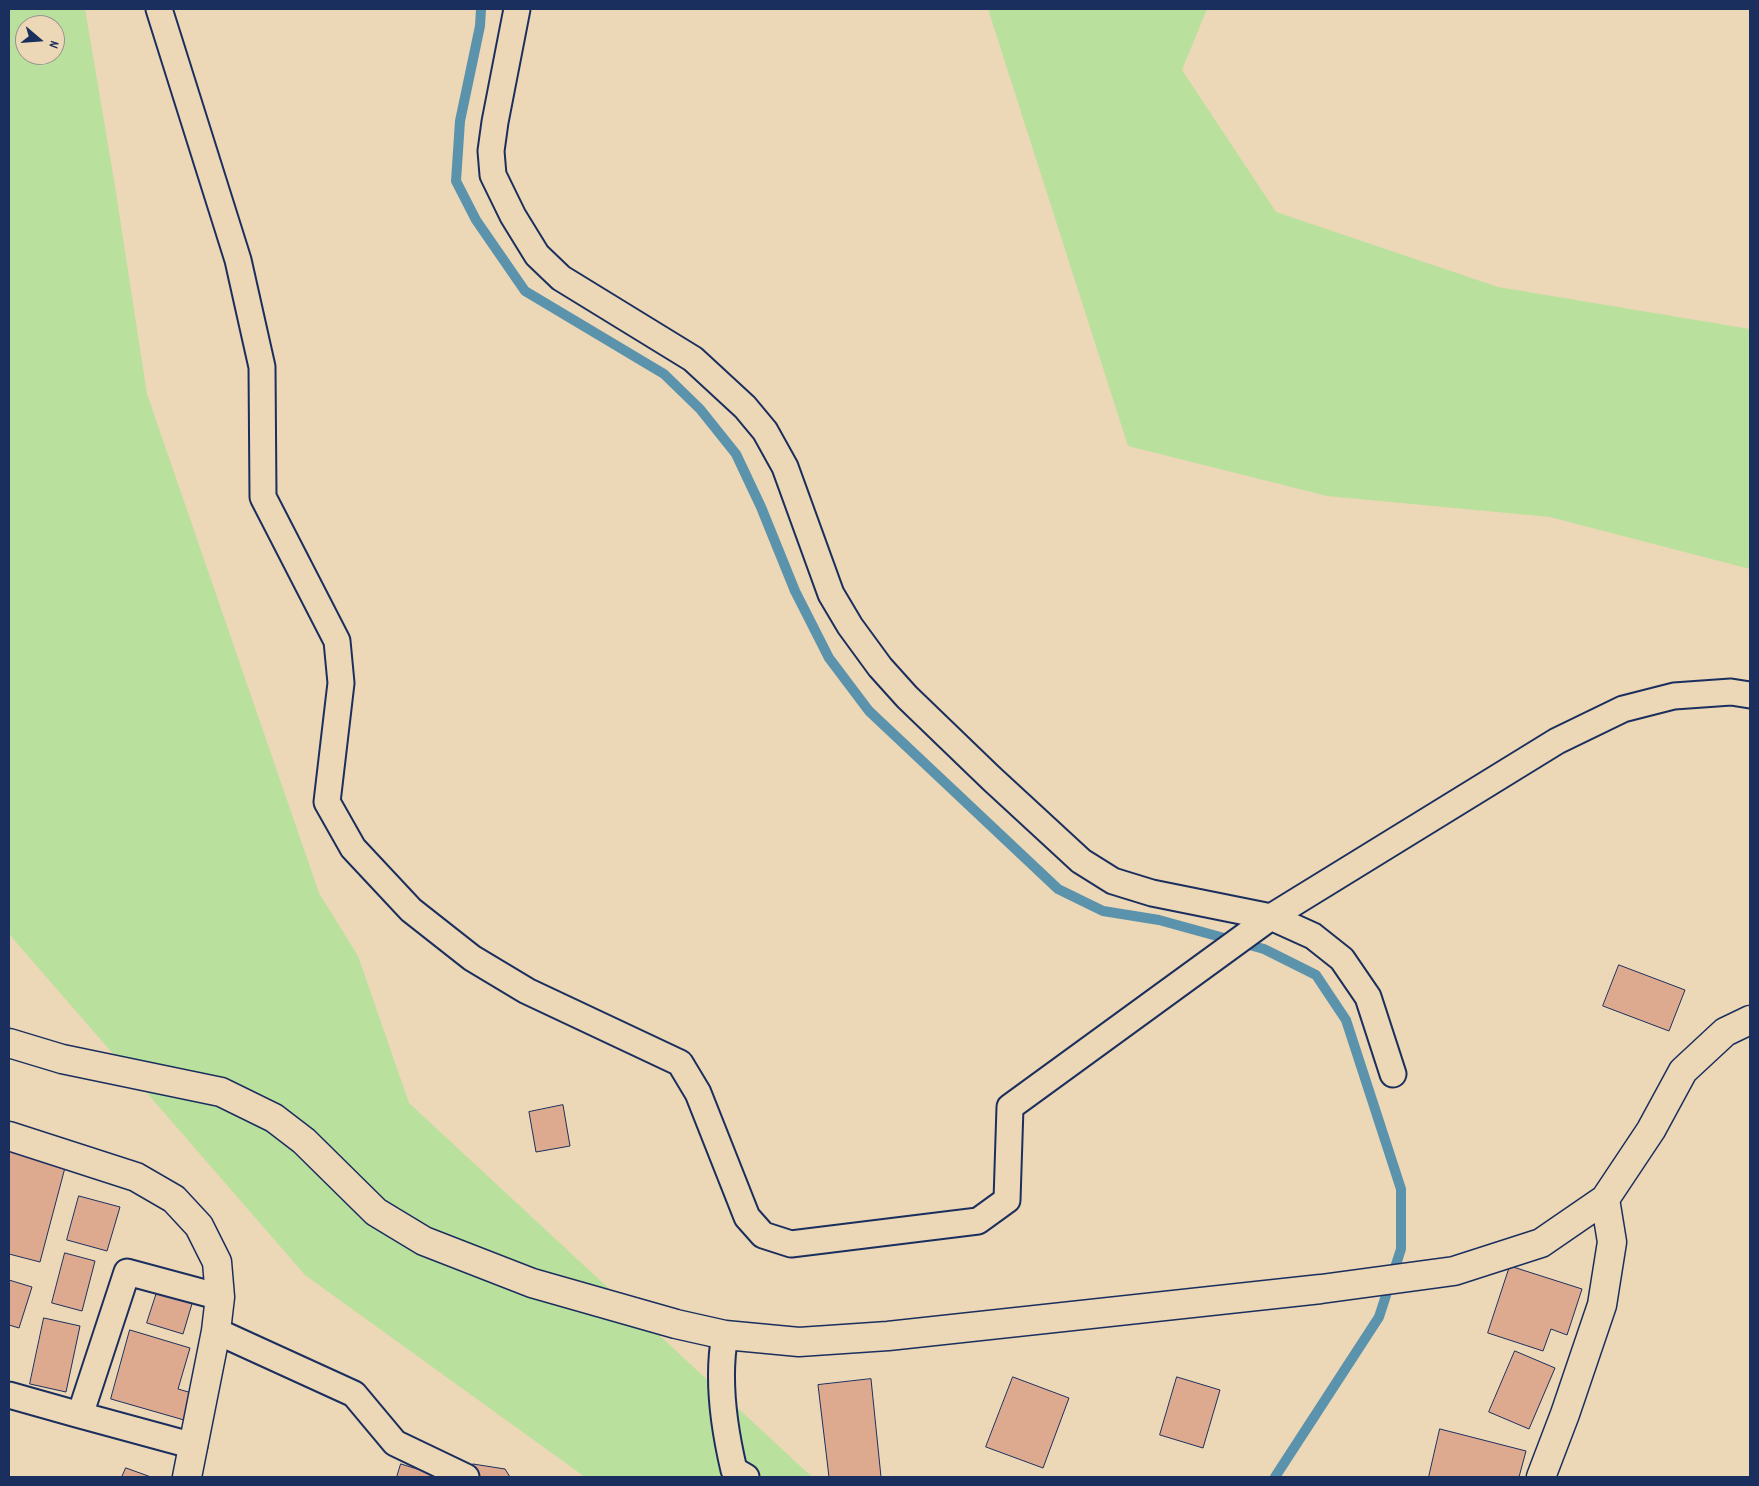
<!DOCTYPE html>
<style>
body{margin:0}
#map{position:relative;width:1759px;height:1486px;overflow:hidden;background:#ecd7b6;font-family:Dekko,sans-serif}
canvas{display:block}
.frame{position:absolute;inset:0;border:10px solid #1b2f5e;pointer-events:none}
.north{position:absolute;left:15px;top:15px;width:50px;height:50px;box-sizing:border-box;background:#ecd7b6;border:1px solid #989493;border-radius:50%;rotate:108deg;font-size:14px;font-weight:700;line-height:20px;text-align:center;color:#1b2f5e}
.north::after{content:'';display:block;margin:auto;width:18px;height:22px;background:#1b2f5e;clip-path:polygon(50% 0,100% 100%,50% 72%,0 100%)}
</style>
<div id="map">
<canvas width="1759" height="1486"></canvas>
<div class="frame"></div>
<div class="north">N</div>
</div>
<script>
const ctx = document.querySelector('canvas').getContext('2d');
ctx.lineJoin = 'round';
function fillPath(path, color) {
  ctx.fillStyle = color;
  ctx.fill(path, 'evenodd');
}
function trace(path, color, width, dash) {
  ctx.strokeStyle = color;
  ctx.lineWidth = width;
  ctx.lineCap = dash ? 'butt' : 'round';
  ctx.setLineDash(dash || []);
  ctx.stroke(path);
}
fillPath(new Path2D(`
 M9,9H85L114,180L147,394L319,893L358,956L409,1103L812,1477H585L305,1275L9,934ZM25,25H55V55H25Z
 M988,9H1207L1182,70L1276,212L1498,287L1750,329V569L1550,517L1327,496L1128,446Z`), '#b9e19d');
trace(new Path2D(`
 M481,9L480,26L460,121L456,181L476,220L525,291L664,374L700,409L736,454L761,507L795,591L829,658L869,711L1058,889L1103,911L1159,920L1264,949L1316,975L1346,1020L1401,1189V1249L1379,1317L1275,1477`), '#5b93ac', 10);
const building = new Path2D(`
 M1619,965L1685,990L1669,1031L1603,1006Z
 M563,1105L570,1146L536,1152L529,1112Z
 M9,1144L67,1160L40,1262L9,1254Z
 M79,1196L120,1207L107,1251L67,1240Z
 M65,1253L95,1261L82,1311L52,1303Z
 M1510,1266L1582,1289L1567,1335L1551,1329L1543,1351L1488,1333Z
 M9,1280L32,1287L19,1328L9,1325Z
 M159,1286L194,1297L183,1334L147,1323Z
 M44,1318L80,1326L66,1392L30,1384Z
 M130,1330L190,1348L178,1389L192,1393L184,1420L111,1399Z
 M1515,1351L1555,1368L1529,1429L1489,1412Z
 M1013,1377L1069,1398L1043,1468L986,1447Z
 M1177,1377L1220,1390L1203,1448L1160,1435Z
 M871,1379L881,1477H829L818,1385Z
 M1440,1429L1526,1451L1519,1477H1429Z
 M401,1464L443,1477H397Z
 M473,1464L505,1469L510,1477H470Z
 M126,1468L151,1477H122Z`);
fillPath(building, '#ddaa90');
trace(building, '#1b2f5e', 1);
const street = new Path2D(`
 M159,9L238,260L262,367L263,497L337,641L341,683L327,802L353,848L411,910L472,958L527,991L680,1063L698,1093L747,1217L763,1235L791,1244L978,1221L1007,1200L1010,1107L1271,917L1557,741L1623,709L1674,696L1731,692L1750,695
 M517,9L495,122L491,151L493,175L513,216L537,255L561,278L693,359L745,407L765,431L785,467L831,594L850,626L880,667L907,697L991,778L1081,861L1113,881L1152,893L1271,917L1313,936L1342,959L1368,997L1393,1074
 M216,1331L354,1394L395,1443L466,1477
 M725,1335C717,1378 724,1428 734,1470L746,1477
 M9,1395L80,1415
 M194,1446L80,1415L127,1272L220,1297`);
const secondary = new Path2D(`
 M9,1043L62,1059L221,1092L274,1118L304,1141L376,1212L424,1241L532,1283L676,1324L725,1335L799,1342L888,1336L1321,1289L1454,1271L1541,1243L1605,1199L1651,1130L1683,1071L1725,1032L1750,1020
 M9,1136L136,1177L174,1199L199,1226L217,1262L220,1297L216,1331L187,1477
 M1541,1477L1565,1414L1602,1305L1612,1242L1605,1199`);
trace(street, '#1b2f5e', 29);
trace(secondary, '#1b2f5e', 31);
trace(street, '#ecd7b6', 25);
trace(secondary, '#ecd7b6', 28);
</script>
